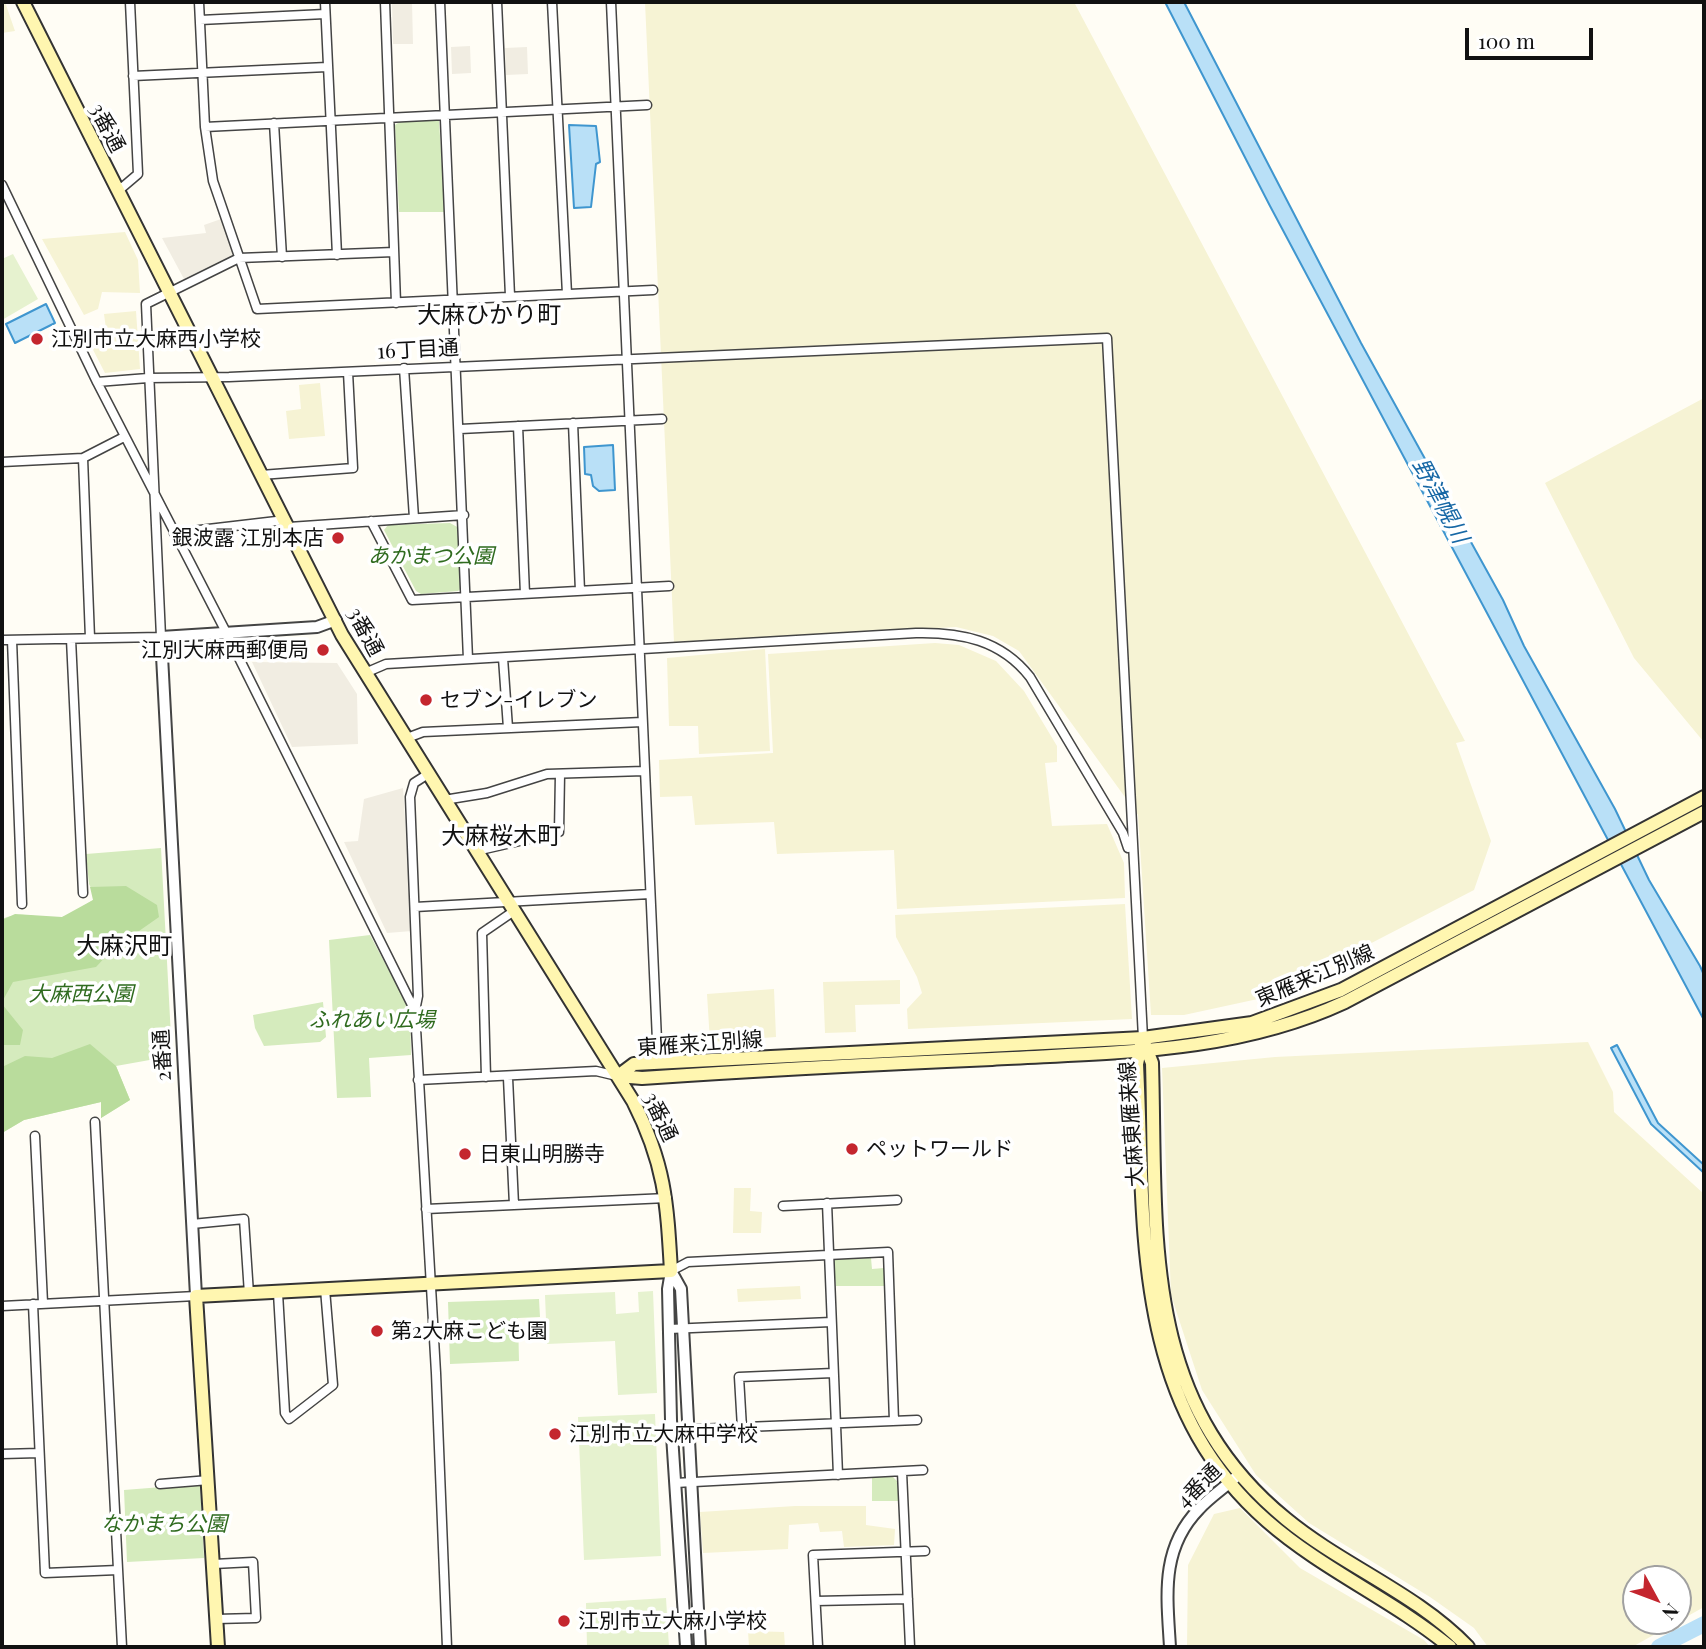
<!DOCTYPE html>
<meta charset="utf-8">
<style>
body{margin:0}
#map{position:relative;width:1706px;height:1649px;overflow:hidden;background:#fffdf5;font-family:"Playfair Display",serif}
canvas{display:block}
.frame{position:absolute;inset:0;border:4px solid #111;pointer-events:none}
.north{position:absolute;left:1622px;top:1565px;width:70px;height:70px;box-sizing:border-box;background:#fff;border:2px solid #a0a0a0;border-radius:50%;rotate:131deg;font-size:19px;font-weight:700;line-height:28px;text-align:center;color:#111}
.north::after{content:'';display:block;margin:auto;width:24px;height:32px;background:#c4262e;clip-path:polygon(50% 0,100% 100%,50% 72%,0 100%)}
.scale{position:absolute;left:1465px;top:28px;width:128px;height:32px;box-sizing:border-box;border:4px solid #111;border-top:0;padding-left:9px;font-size:21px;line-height:24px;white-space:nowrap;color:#111;-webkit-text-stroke:5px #fff;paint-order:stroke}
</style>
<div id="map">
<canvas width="1706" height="1649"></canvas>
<div class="frame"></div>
<div class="north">N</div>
<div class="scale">100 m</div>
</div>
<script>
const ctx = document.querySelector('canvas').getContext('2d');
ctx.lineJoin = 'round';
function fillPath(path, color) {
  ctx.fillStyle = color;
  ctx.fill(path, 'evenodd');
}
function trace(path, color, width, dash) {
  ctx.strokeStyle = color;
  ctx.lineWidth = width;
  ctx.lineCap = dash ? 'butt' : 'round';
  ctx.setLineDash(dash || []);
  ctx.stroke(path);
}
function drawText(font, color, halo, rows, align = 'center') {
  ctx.font = font + ' "Playfair Display","Noto Sans JP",serif';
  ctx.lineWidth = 7;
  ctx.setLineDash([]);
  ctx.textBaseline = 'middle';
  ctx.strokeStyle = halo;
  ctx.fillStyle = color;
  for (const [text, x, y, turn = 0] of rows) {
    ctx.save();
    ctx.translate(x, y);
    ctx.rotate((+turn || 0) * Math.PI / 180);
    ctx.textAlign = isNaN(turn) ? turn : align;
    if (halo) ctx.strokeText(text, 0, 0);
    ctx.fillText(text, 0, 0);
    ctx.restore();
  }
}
fillPath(new Path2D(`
 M2,2H5L15,31L2,33Z
 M645,2H1074L1465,741L1456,743L1491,841L1474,890L1267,997L1184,1015H1151L1138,815L1019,651L993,636L956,627L674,642Z
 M125,232L138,260L140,293L102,292L98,309L84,315L42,239Z
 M136,311L140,369L105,373L88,340L107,336L104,314Z
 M320,383L325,436L289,439L286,411L301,409L299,385Z
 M1704,398V740L1703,741L1634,658L1545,483Z
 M935,643L959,645L996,661L1024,691L1057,746V762L1045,763L1052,826L1107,824L1124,863L1125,898L897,909L894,850L777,854L774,822L695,825L692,796L660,797L659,760L773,753L768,654Z
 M765,649L770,751L699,754L698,726H669L667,658Z
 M1125,904L1132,1019L908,1029L907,1009L922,993L917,977L896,937L895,915Z
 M900,980V1004L855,1005L856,1032L825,1033L823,982Z
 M774,989L776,1037L710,1042L707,994Z
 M1588,1042L1613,1092L1614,1112L1704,1194V1607L1632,1647H1488L1474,1628L1430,1597L1309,1523L1256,1475L1202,1390L1171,1295L1162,1068L1275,1057ZM1636,1579H1678V1621H1636Z
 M734,1188H751L750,1211L762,1212L761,1233H733Z
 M800,1286L801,1299L738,1302L737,1289Z
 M795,1506H866V1525L895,1529L894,1545L844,1547L842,1531L820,1532L818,1523L789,1525L788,1549L703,1553L700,1512Z
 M1240,1508L1300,1568L1424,1640L1430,1647H1187L1188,1565L1214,1514Z
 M748,1631L784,1632L785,1647H749Z`), '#f6f3d4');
fillPath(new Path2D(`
 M401,121H439L445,212H399L395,125Z
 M450,523L459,528L463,587L458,591L421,594L416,591L384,530L388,525Z
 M161,848L172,1056L116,1066L130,1100L101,1118V1102L24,1120L2,1133V919C23,909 40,920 62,917C72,915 86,904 96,898L89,884L86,854Z
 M370,935L410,1010L411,1055L369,1058L371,1097L337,1098L329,940Z
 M323,1002L326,1037L320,1042L264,1046L255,1028L253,1015Z
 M871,1258L872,1269L884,1268V1286H836L833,1259Z
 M539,1299L540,1317L518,1318L519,1361L450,1364L448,1302Z
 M872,1477H893L898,1482L899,1501H872Z
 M200,1484L204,1558L127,1562L124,1490Z`), '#d5ebbd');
fillPath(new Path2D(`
 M126,886L157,905L159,917L139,931L123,938L96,967L13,982L2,1002V920L15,914L62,917L93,900L90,887Z
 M2,1004L23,1030L20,1045H2Z
 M90,1044L116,1066L130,1100L101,1118V1102L24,1120L2,1133V1067L25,1056L52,1058Z`), '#b9dc9c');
fillPath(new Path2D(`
 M13,254L38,299L2,320V259Z
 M653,1291L657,1393L618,1395L615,1341L547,1344L545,1295L615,1292L616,1314L639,1312L638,1292Z
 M655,1414L661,1556L584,1560L578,1417Z
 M666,1598L669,1647H587L586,1603Z`), '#e6f2cf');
fillPath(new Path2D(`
 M392,2H412L413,44H393Z
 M470,46L471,73L452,74L451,47Z
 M527,47L528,74L506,75L505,48Z
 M221,219L234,255L184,279L162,238L206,233L204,225Z
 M252,662L337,663L357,694L358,744L292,747Z
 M403,788L412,931L387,933L344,842L358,841L364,799Z`), '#f1ede2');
const water = new Path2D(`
 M1165,2H1184L1361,343L1503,600L1524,646L1615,809L1649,880L1700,966L1704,975V1020L1270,206Z
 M569,125L596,126L600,162L596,164L591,207L574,208Z
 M46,304L55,323L15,343L6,324Z
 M613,445L615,490L599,491L593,486L591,475L585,474L584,447Z
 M1617,1045L1658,1123L1704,1165V1173L1651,1124L1611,1048Z`);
fillPath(water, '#b9e0f7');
trace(water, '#3f96cf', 2);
trace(new Path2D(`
 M1659,1647L1704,1624`), '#b9e0f7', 16);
const minor = new Path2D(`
 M199,2L205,127L213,181L257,309L653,290
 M325,2L337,255
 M385,2L396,303
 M440,2L468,659
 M497,2L510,296
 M552,2L567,294
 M611,2L658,1063
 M200,20L325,14
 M133,76L327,67
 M274,123L282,257
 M205,127L647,105
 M2,185L97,382L227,634L415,1011L436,1373L447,1647
 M118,191L138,174L130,2
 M404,368L414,518
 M97,382L148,378L229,377L1107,338L1143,1038
 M573,423L580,591
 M518,426L525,594
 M460,429L662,419
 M83,458L90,638
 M2,462L83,458L124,437
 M261,475L353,468L348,372
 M371,521L412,600L669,586
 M289,527L464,515
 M174,533L285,520
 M71,639L83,893
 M2,640L161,637L146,304L239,258L394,252
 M12,640L22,904
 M503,658L508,728
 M365,673L386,664L916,633C961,632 1001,640 1030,677L1123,833L1128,848
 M407,738L423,732L642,722
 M444,800L487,793L547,774L644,771
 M476,851L559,832L560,774
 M415,907L650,894
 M415,1011L418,996L410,797L414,783L428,774
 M486,1077L482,933L514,911
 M508,1078L514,1205
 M418,1080L596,1071L617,1076
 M95,1122L122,1647
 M35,1136L43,1303
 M827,1203L838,1475
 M783,1206L897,1200
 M426,1209L667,1198
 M192,1224L244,1219L249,1294
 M671,1271L688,1262L888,1252L894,1421
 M278,1293L285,1413L289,1419L333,1385L325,1289
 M33,1304L45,1573L118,1570
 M2,1306L196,1296
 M669,1329L831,1322
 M742,1428L739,1377L833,1373
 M672,1430L917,1420
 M2,1454L39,1453
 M902,1472L910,1647
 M675,1483L923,1470
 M160,1484L209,1480
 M214,1564L253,1562L256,1618L216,1619
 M816,1601L908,1599
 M818,1647L813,1555L925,1551`);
const tertiary = new Path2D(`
 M671,1271L681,1289L700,1647
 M671,1271L668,1289L671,1420L686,1647
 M196,1296L161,637L317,627L336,620
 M1170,1647C1167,1596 1160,1549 1199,1509C1210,1497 1224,1488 1236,1477`);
const secondary = new Path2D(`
 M23,2L342,635L633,1101C665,1164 667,1202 671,1271L196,1296L218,1647
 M1141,1045L1137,1064C1145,1229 1131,1402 1267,1521C1323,1570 1393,1600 1450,1647
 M1145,1045L1152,1063C1157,1233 1139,1399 1286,1519C1343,1566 1416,1593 1468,1647
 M618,1076L634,1064L1143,1038L1252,1023L1341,990L1704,797
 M618,1076L642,1078C759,1070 875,1064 992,1059C1112,1052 1233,1054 1345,1002L1704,812`);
trace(minor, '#444', 11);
trace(tertiary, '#444', 14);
trace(secondary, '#333', 16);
trace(minor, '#fff', 8);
trace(tertiary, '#fff', 10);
trace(secondary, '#fff6b0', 12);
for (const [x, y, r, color] of [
 [37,339,7,"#c4262e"],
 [338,538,7,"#c4262e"],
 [323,650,7,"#c4262e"],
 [426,700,7,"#c4262e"],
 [852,1149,7,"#c4262e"],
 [465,1154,7,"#c4262e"],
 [377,1331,7,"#c4262e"],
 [555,1434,7,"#c4262e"],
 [564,1621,7,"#c4262e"]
]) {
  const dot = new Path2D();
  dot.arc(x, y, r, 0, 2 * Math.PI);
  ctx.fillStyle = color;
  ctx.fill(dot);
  trace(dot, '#fff', 2.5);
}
drawText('21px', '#111', '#fff', [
 ["3番通",107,128,63],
 ["16丁目通",418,350,-3],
 ["3番通",365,632,62],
 ["東雁来江別線",1315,976,-23],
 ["東雁来江別線",700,1044,-4],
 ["2番通",163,1055,-93],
 ["3番通",660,1117,65],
 ["大麻東雁来線",1132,1124,-94],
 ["4番通",1199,1486,-44]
]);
drawText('21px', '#111', '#fff', [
 ["江別市立大麻西小学校",51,339],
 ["銀波露 江別本店",324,538,"right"],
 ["江別大麻西郵便局",309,650,"right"],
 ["セブン-イレブン",440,700],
 ["ペットワールド",866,1149],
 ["日東山明勝寺",479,1154],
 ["第2大麻こども園",391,1331],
 ["江別市立大麻中学校",569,1434],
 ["江別市立大麻小学校",578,1621]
], 'left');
drawText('italic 21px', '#2f6b1f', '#fff', [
 ["あかまつ公園",431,556],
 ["大麻西公園",81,994],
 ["ふれあい広場",372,1020],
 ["なかまち公園",164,1524]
]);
drawText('italic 23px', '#1768a6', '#fff', [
 ["野津幌川",1440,501,62]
]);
drawText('24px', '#111', '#fff', [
 ["大麻ひかり町",489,316],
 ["大麻桜木町",501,837],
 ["大麻沢町",124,947]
]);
</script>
